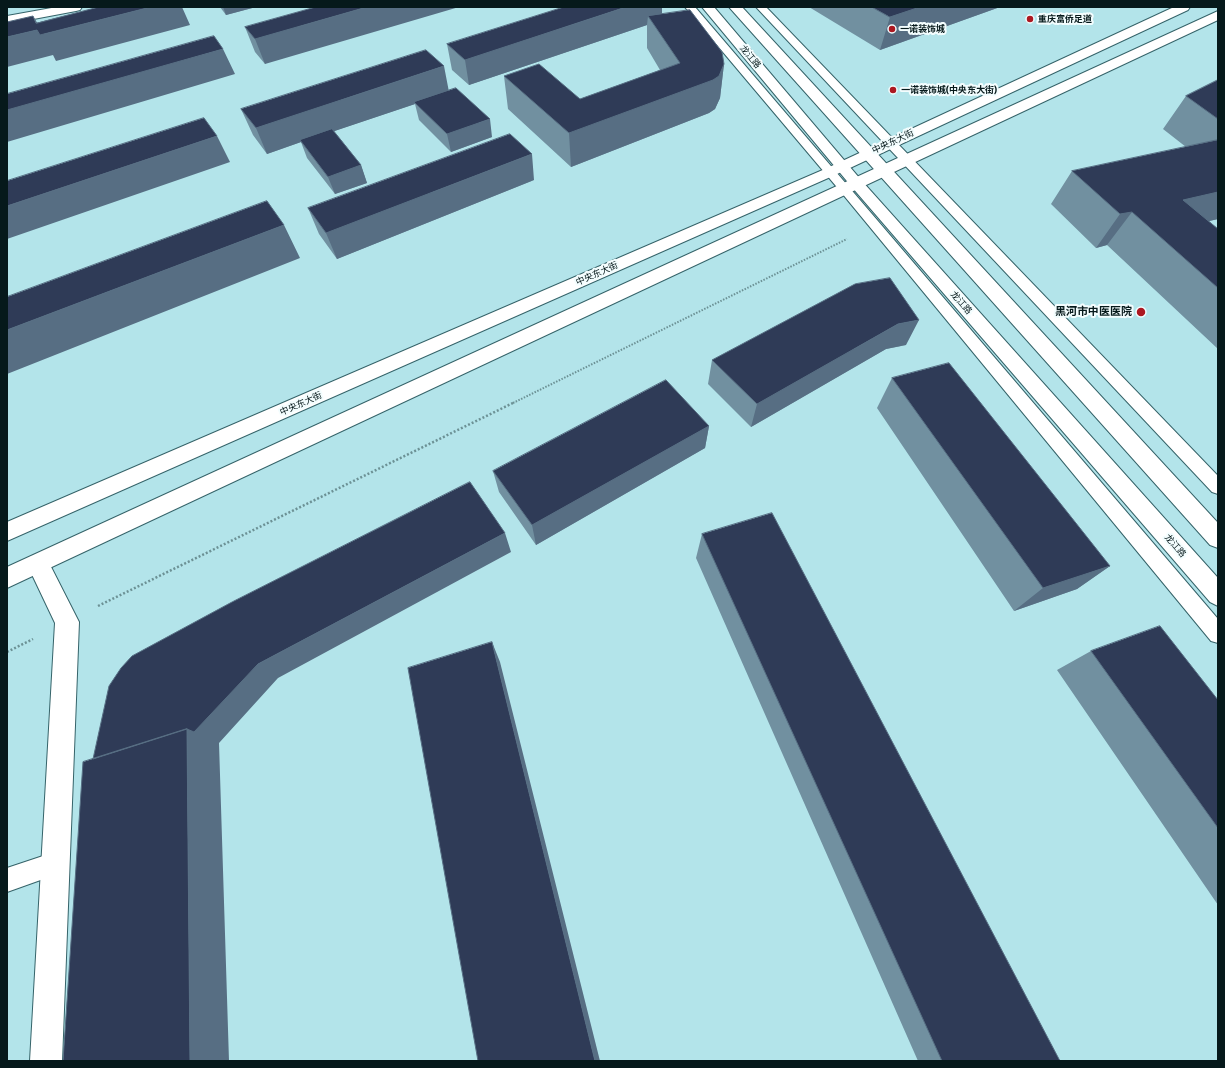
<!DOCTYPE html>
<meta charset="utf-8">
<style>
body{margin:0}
#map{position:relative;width:1225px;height:1068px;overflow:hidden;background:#b3e4ea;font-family:"Fira Sans",sans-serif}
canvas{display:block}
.frame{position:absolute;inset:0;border:8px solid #06191b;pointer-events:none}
</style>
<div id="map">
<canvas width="1225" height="1068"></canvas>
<div class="frame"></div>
</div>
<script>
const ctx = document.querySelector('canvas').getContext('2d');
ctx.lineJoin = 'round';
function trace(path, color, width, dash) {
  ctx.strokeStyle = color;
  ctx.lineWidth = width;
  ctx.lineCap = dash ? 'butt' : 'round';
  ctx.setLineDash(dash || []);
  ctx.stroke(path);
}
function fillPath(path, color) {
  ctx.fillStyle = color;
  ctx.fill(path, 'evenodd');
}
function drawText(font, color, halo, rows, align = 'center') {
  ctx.font = font + ' "Fira Sans","Noto Sans SC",sans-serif';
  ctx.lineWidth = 4;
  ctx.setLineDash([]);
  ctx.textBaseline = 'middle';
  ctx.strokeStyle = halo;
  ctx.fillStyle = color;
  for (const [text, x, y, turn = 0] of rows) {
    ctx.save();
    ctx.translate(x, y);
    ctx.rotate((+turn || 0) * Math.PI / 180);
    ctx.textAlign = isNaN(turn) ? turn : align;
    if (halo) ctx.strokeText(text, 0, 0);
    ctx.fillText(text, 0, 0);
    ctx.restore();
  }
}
const lane = new Path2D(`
 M685,7H695L1218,619V643L1211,641L841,192Z
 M756,7H766L1218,476V494L1212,492Z
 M55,852L63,856L67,864L63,872L7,892V868Z`);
const street = new Path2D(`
 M57,7H82L80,10L76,11L7,24V16Z
 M38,554L46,557L79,622L62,1061H30L55,623L27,564L30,557Z`);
const secondary = new Path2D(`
 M702,7H714L861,180L1218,578V606L1210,602L851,186Z
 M729,7H742L1218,523V548L1210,545Z`);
const primary = new Path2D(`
 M1174,7H1190L1188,10L835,175L7,541V522L825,169Z
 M1218,11V20L7,588V567Z`);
trace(lane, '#356369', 2);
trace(street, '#356369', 2);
trace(secondary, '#356369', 2);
trace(primary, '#356369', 2);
trace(new Path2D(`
 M513,403L847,239`), '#6c9195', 2, [1.5, 1.5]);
trace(new Path2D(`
 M98,606L515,402
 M7,652L33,639`), '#6c9195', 2.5, [2, 2]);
fillPath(lane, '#fff');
fillPath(street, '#fff');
fillPath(secondary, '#fff');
fillPath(primary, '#fff');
fillPath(new Path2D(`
 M220,7H256L226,15Z
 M316,7L265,64L255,52L245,27Z
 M809,7H1000L880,50Z
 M662,14L724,64L720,98L715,109L709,113L571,167L508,109L504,76L580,99L660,70L647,48V25L469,85L452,70L447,44Z
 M1218,80V219L1209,221L1218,229V349L1107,245L1096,248L1051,204L1072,171L1186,147L1163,129L1186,96Z
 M448,90L492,137L451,152L419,120L415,104L334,131L361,165L367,183L335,194L307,158L301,142L267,154L253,135L241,109Z
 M534,180L337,259L319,234L308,208Z
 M906,345L886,349L751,427L708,384L712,360Z
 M892,378L1110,566L1077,589L1014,611L877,408Z
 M709,426L705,448L536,545L499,492L493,471Z
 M702,534L1060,1061H918L696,558Z
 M1091,651L1218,700V905L1057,670Z`), '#7190a0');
fillPath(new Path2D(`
 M151,7H182L190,25L56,61L53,55L7,67V37L37,30L36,23L33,16L44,34Z
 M223,7H256L226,15Z
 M367,7H459L265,64L255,39Z
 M626,7H662V20L648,16L647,25L469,85L465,60Z
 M920,7H1000L880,50L890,17Z
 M223,49L235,74L7,142V107Z
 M724,64L720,98L715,109L709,113L571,167L569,133Z
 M444,66L449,92L414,102L415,104L302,142L300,140L301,142L267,154L256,128Z
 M490,119L492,137L451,152L447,134Z
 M217,136L230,162L7,239V206Z
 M532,154L534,180L337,259L326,233Z
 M361,165L367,183L335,194L328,177Z
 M1218,192V219L1157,233L1183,200Z
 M1132,212L1107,245L1096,248L1120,214Z
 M284,225L300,258L7,374V330Z
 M919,320L906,345L886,349L751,427L757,404L898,324Z
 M709,426L705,448L536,545L532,525Z
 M505,533L511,552L278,678L219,743L229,1061H190L187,729L258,664Z
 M1110,566L1077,589L1014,611L1043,588Z
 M492,642L500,662L600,1061H595Z`), '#576e83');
const building = new Path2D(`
 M99,7H151L40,35L37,30L7,37V22L33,16L36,23Z
 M316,7H367L255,39L245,27Z
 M564,7H626L465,60L447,44Z
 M872,7H920L890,17Z
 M690,10L722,52L724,64L719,76L713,80L569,133L504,76L539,64L580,99L680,63L648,16Z
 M214,36L223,49L7,110V94Z
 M426,50L444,66L256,128L241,109Z
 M1218,80V119L1186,96Z
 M456,88L490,119L447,134L414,102Z
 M204,118L217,136L7,206V181Z
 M332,129L361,165L328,177L300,140Z
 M510,134L532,154L326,233L308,208Z
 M1218,140V192L1183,200L1218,229V288L1132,212L1120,214L1072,171Z
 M267,201L284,225L7,330V297Z
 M890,278L919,320L898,324L757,404L712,360L855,284Z
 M949,363L1110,566L1043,588L892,378Z
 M666,380L709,426L532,525L493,471Z
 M470,482L505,533L258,664L194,732L187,729L93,759L109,686L121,668L132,656L232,602Z
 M772,513L1060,1061H942L702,534Z
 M1160,626L1218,700V828L1091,651Z
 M492,642L595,1061H478L408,668Z
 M187,729L190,1061H63L83,762Z`);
fillPath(building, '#2f3b57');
trace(building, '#576e83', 1);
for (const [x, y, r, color] of [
 [1030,19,4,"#ac1821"],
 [892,29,4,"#ac1821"],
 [893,90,4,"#ac1821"],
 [1141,312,5,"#ac1821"]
]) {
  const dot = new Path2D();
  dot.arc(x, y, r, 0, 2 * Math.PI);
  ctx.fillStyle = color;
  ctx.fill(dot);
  trace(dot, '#f3fdfe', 1.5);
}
drawText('bold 9px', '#06191b', '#f3fdfe', [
 ["重庆富侨足道",1038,19],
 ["一诺装饰城",900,29],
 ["一诺装饰城(中央东大街)",901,90]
], 'left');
drawText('9px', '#06191b', '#f3fdfe', [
 ["龙江路",750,57,50],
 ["中央东大街",893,142,-25],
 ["中央东大街",597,274,-24],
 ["龙江路",961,303,49],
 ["中央东大街",301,404,-24],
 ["龙江路",1175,546,49]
]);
drawText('bold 11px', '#06191b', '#f3fdfe', [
 ["黑河市中医医院",1132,312]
], 'right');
</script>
